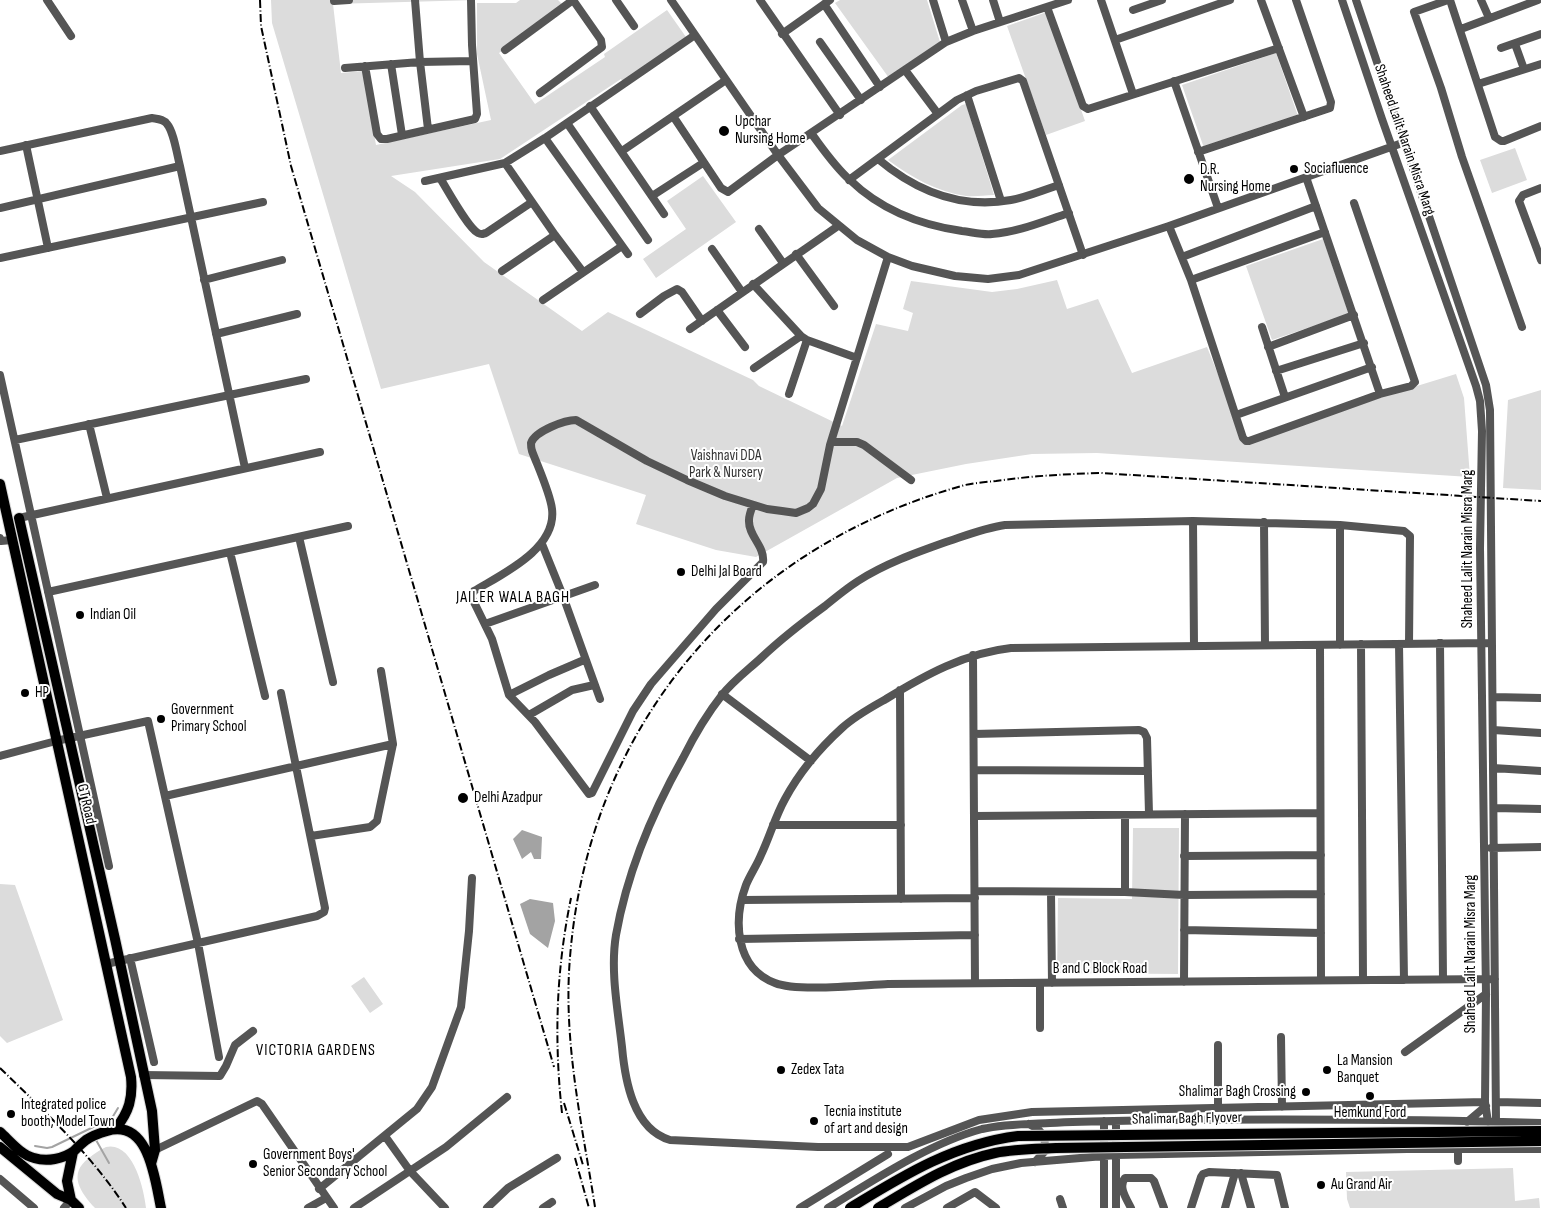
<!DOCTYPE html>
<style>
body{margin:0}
canvas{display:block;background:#fff}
</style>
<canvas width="1541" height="1208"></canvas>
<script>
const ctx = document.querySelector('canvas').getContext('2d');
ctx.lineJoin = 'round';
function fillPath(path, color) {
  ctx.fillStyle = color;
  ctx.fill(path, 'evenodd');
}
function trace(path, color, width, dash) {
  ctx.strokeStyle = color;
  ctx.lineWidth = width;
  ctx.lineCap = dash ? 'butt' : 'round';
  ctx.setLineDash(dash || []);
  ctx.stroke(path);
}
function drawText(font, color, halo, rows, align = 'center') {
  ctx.font = font + ' "Sofia Sans Condensed",sans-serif';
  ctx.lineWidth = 4;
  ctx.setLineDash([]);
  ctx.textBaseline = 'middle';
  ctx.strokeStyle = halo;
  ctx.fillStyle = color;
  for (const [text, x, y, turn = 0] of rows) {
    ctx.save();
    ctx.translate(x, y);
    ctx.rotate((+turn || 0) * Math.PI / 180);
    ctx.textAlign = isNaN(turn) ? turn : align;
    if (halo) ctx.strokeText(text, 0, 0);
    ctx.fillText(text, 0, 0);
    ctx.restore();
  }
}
fillPath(new Path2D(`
 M271,0H477L333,4L341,73L363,71L376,145L491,120L477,54V3H516L520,0H558L562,4L499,53L535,104L605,57L604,54L667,10L686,37L623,82L621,79L500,159L391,176L415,192L484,262L582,331L608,312L753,380L759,386L842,426L876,324L908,331L913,313L903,309L911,281L992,292L1017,289L1057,280L1067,309L1098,299L1132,373L1207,347L1244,439L1456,374L1464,398L1470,477L1097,453L1032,454L966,464L897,478L756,557L716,550L636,524L646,495L519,454L489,364L381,389L272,23Z
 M840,0H927L940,42L889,78L835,3Z
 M1047,12L1085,121L1046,135L1007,26Z
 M1276,53L1298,116L1204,148L1182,85Z
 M966,104L994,195C985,195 975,197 966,196C937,192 911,177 888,160L962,105Z
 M1515,148L1527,180L1492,193L1480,160Z
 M703,176L736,222L656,278L643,259L686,229L667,201Z
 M1323,239L1349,314L1272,340L1246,266Z
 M1541,390V490L1503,488L1508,400Z
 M1133,828H1179L1178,974L1057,973L1058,898L1132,899Z
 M0,884L15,885L63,1020L7,1043L0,1036Z
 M364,977L383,1004L370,1013L351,986Z
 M106,1147C133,1141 144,1189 146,1208H95C81,1193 67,1174 89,1158C94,1154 99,1150 106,1147Z
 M1513,1168L1515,1201L1539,1198L1540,1208H1350L1347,1199L1346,1172Z`), '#dcdcdc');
fillPath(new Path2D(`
 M522,830L542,837L541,859H534L531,852L522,859L513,839Z
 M530,899L553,903L555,921L548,948L530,934L520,904Z`), '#a3a3a3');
trace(new Path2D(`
 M96,1140L109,1163
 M35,1146L47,1148L52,1147L112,1118L118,1108`), '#a3a3a3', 2);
const major = new Path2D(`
 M0,484L131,1077C133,1098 129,1112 116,1128
 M19,518L115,939L152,1111L155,1150L151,1164
 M0,1132C10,1141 21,1155 34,1158C47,1162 63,1159 74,1151C78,1147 82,1143 86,1140C92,1136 100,1133 107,1131C149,1118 155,1180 161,1208
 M0,1147L57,1194L71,1200L79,1208
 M71,1200L67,1181L73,1152`);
trace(major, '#dbdbdb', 12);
trace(new Path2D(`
 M47,0L71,36
 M415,0L420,62L428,129
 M616,0L634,26
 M671,0L778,155L818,208L857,240L888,257L912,266L955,276L988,279L1019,275L1169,226L1405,142
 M760,0L840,115
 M933,0L946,42
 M962,0L973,31
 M993,0L1000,22
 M1101,0L1133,94
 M1261,0L1304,117
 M1342,0L1382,119L1476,386L1480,401L1482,431L1480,548L1486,994L1485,1102L1488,1122
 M1356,0L1486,385L1490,410L1496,1122
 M1448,0L1414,12L1441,88L1462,157L1522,327
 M1450,0L1495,137L1501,141H1504L1541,126
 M1481,0L1489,18
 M334,1L349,0
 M824,4L880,87
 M1047,7L1083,106L1088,109L1279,48
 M1133,10L1162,0
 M1461,29L1538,0
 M782,34L830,0
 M1115,40L1230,0
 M820,42L861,100
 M1515,44L1524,69
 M1501,48L1541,34
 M505,50L573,0
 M391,64L402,135
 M365,66L377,134L381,139H387L475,119L477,114L472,45L471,0
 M345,68L420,62L473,61
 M905,70L938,114
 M1174,81L1218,208
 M1478,84L1541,64
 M540,93L602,47L601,40L573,0
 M967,95L1001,201
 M590,106L664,214
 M673,116L721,188L728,192L778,155L946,42L973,31L1068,0
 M567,123L648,240
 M811,133C823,149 835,167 850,180C881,210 920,225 962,231C972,232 982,235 992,234C1019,232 1044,221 1069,213
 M545,138L628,254
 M26,145L48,248
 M0,151L152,118C158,119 164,119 167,124C174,132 177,155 180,166L245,468
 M622,151L726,80
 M1198,152L1330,108L1331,102L1296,0
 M878,159C916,191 961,209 1011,200C1027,197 1043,190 1059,185
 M505,163L555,235L583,272
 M1306,177L1380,394
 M440,178C447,189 468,228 478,233C482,235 482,234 486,233L532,202
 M849,180L957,100L976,91L1019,78L1023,81L1083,255
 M425,181L505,163L545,138L695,35
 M1541,188L1523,195L1519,201L1541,260
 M652,196L703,163
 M0,208L180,166
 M1169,226L1191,280L1243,438L1246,441H1249L1380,394L1411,386L1415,382L1354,203
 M759,229L783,263
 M712,249L742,292
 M796,254L834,306
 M1182,257L1316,206
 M0,258L263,202
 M502,271L555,235
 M204,280L282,260
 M1191,280L1325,232
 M753,284L801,336L807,340L857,358
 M543,300L622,246
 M717,310L745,347
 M640,314L664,296L677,289L682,292L702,321
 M1262,327L1285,397
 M690,329L838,226
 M216,334L297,314
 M1268,347L1354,315
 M754,368L801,336
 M1276,371L1364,343
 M0,375L109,866
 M789,394L807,340
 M1236,415L1372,367
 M89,424L107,498
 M15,440L306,379
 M831,442H857L864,445L911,480
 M753,505C751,510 749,515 749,520C748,536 765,546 763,562L716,609L651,684L633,711L592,793L589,794L535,722L509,695L492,639L471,596L474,591C502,574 557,549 552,509C550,493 538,467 532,451C531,448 531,445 531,443C535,431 565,420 576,420L647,461L687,480L725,496L767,509L782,511L796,513L808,508L813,504L821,489L830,445L888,257
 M19,518L320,452
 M1193,521L1194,646
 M1264,522L1265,645
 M1340,525L1404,531L1410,536L1409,644
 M299,537L333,682
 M0,538L1,541L12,540
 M542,544L563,596L600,699
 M230,552L265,696
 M48,592L348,526
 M485,624L595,585
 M1440,643L1443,979
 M1492,643L1011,648C965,653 925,675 886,699C870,708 855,716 842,728C820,748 799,773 785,799C775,817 770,836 761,855C757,865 750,875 746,885C733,920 735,968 775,983C797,992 862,985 888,984L1495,979
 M1361,644L1363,980
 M1399,644L1404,980
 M1320,645L1321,980
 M1340,645V525L1193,521L1005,525C985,528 967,535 949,541C918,552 886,563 858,581C847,588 836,597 825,606C803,622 781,639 761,658C748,670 733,681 722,695C707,714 694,736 683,758C652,813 627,873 616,935C610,971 618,1011 622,1047C625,1080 633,1129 670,1140L818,1147H908L979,1120L1032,1112L1485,1102
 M973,655L975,983
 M900,690L901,899
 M722,694L811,761
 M509,695L549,675L584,660
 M1493,697L1541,698
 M529,715L572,690L594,685
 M1493,730L1541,733
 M974,734L1139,730L1144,732L1147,738L1149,814
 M0,756L56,741L148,721L198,943L219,1057
 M1493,768L1541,771
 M974,770L1148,771
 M165,796L393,744
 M1494,808L1541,809
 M975,816L1320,813
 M773,825H901
 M311,836L370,827L377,821L393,744L381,671
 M1491,848L1541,847
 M1184,856L1321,855
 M975,891L1125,892V815
 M1051,892L1052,983
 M1125,892L1184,895L1321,894
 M742,900L975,898
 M1184,930L1321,933
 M739,939L975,935
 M130,958L154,1062
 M106,964L317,916L324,912L325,908L281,693
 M1184,982L1185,814
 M1040,1028V983
 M1281,1037L1282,1107
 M1405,1052L1486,994
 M143,1075L220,1076L226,1066L235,1045L253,1031
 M1496,1102L1541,1103
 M1218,1108V1045
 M1104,1121V1208
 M1467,1122L1486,1106
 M1029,1124C1042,1130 1046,1137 1045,1151L1035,1162
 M385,1136L410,1171L445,1208
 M1458,1149V1161
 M155,1150L257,1101L262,1104L334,1208
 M1241,1173L1251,1208
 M0,1179L34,1208
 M319,1189L417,1109L432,1087L461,1007L469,931L472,878
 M1060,1199L1063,1208
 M64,1208L71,1200
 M308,1208L326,1198
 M354,1208L446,1147L507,1097
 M487,1208L508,1188L557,1158
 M543,1208L552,1202
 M800,1208L888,1154
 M828,1208C874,1180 930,1143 982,1129C1004,1124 1027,1124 1050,1123C1088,1121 1125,1121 1163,1120C1289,1119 1415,1119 1541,1123
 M905,1208L946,1186L966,1178L992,1169L1021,1163L1116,1155L1407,1149H1541
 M947,1208L975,1192L996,1208
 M1116,1208V1121
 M1131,1208C1126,1198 1118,1187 1125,1178H1151L1154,1181L1164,1208
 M1191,1208L1201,1177L1203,1174L1209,1172L1277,1175L1285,1208
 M1225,1208L1235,1173`), '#555', 8);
trace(major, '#000', 10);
trace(new Path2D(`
 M260,0L261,26L291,166L554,1067
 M0,1068C45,1112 92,1155 126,1208
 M564,1103L583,1165
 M562,1113C554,1039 556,971 571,898
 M575,1158L589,1208
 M595,1207C583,1130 565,1051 569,972C582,734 735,548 965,485C975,483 986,482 996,481C1031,476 1065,474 1101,473L1541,501`), '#000', 2, [8, 2.5, 1, 2.5]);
const majorBridge = new Path2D(`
 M850,1208C904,1175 954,1144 1018,1136L1541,1131
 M878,1208C915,1186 952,1162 995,1153C1015,1149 1036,1149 1056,1148L1541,1141`);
trace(majorBridge, '#dbdbdb', 12, []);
trace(majorBridge, '#000', 10);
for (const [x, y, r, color] of [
 [724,131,6,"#000"],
 [1294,169,5,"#000"],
 [1189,179,6,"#000"],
 [681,572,5,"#000"],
 [80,615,5,"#000"],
 [25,693,5,"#000"],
 [161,719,5,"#000"],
 [463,798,6,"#000"],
 [781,1070,5,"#000"],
 [1327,1070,5,"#000"],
 [1306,1092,5,"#000"],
 [1370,1096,5,"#000"],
 [11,1114,5,"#000"],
 [814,1121,5,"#000"],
 [253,1164,5,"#000"],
 [1321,1185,5,"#000"]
]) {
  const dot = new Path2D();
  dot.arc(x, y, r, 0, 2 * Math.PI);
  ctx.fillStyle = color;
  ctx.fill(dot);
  trace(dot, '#fff', 2);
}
drawText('15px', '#000', '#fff', [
 ["Upchar",735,122],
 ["Nursing Home",735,139],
 ["Sociafluence",1304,169],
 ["D.R.",1200,170],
 ["Nursing Home",1200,187],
 ["Delhi Jal Board",691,572],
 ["Indian Oil",90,615],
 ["HP",35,693],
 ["Government",171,710],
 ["Primary School",171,727],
 ["Delhi Azadpur",474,798],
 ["La Mansion",1337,1061],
 ["Banquet",1337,1078],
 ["Zedex Tata",791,1070],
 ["Shalimar Bagh Crossing",1296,1092,"right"],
 ["Integrated police",21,1105],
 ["booth, Model Town",21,1122],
 ["Tecnia institute",824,1112],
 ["of art and design",824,1129],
 ["Hemkund Ford",1370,1113,"center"],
 ["Government Boys'",263,1155],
 ["Senior Secondary School",263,1172],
 ["Au Grand Air",1331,1185]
], 'left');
drawText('15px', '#000', '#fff', [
 ["Shaheed Lalit Narain Misra Marg",1404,140,71],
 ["Shaheed Lalit Narain Misra Marg",1468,549,-90],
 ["GT Road",86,804,77],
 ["Shaheed Lalit Narain Misra Marg",1471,954,-90],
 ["B and C Block Road",1100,969],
 ["Shalimar Bagh Flyover",1187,1119,-1]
]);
drawText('15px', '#333', '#fff', [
 ["Vaishnavi DDA",726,456],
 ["Park & Nursery",726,473]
]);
ctx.letterSpacing = '1px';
drawText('16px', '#000', '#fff', [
 ["JAILER WALA BAGH",513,598],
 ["VICTORIA GARDENS",316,1051]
]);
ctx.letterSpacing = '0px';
</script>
